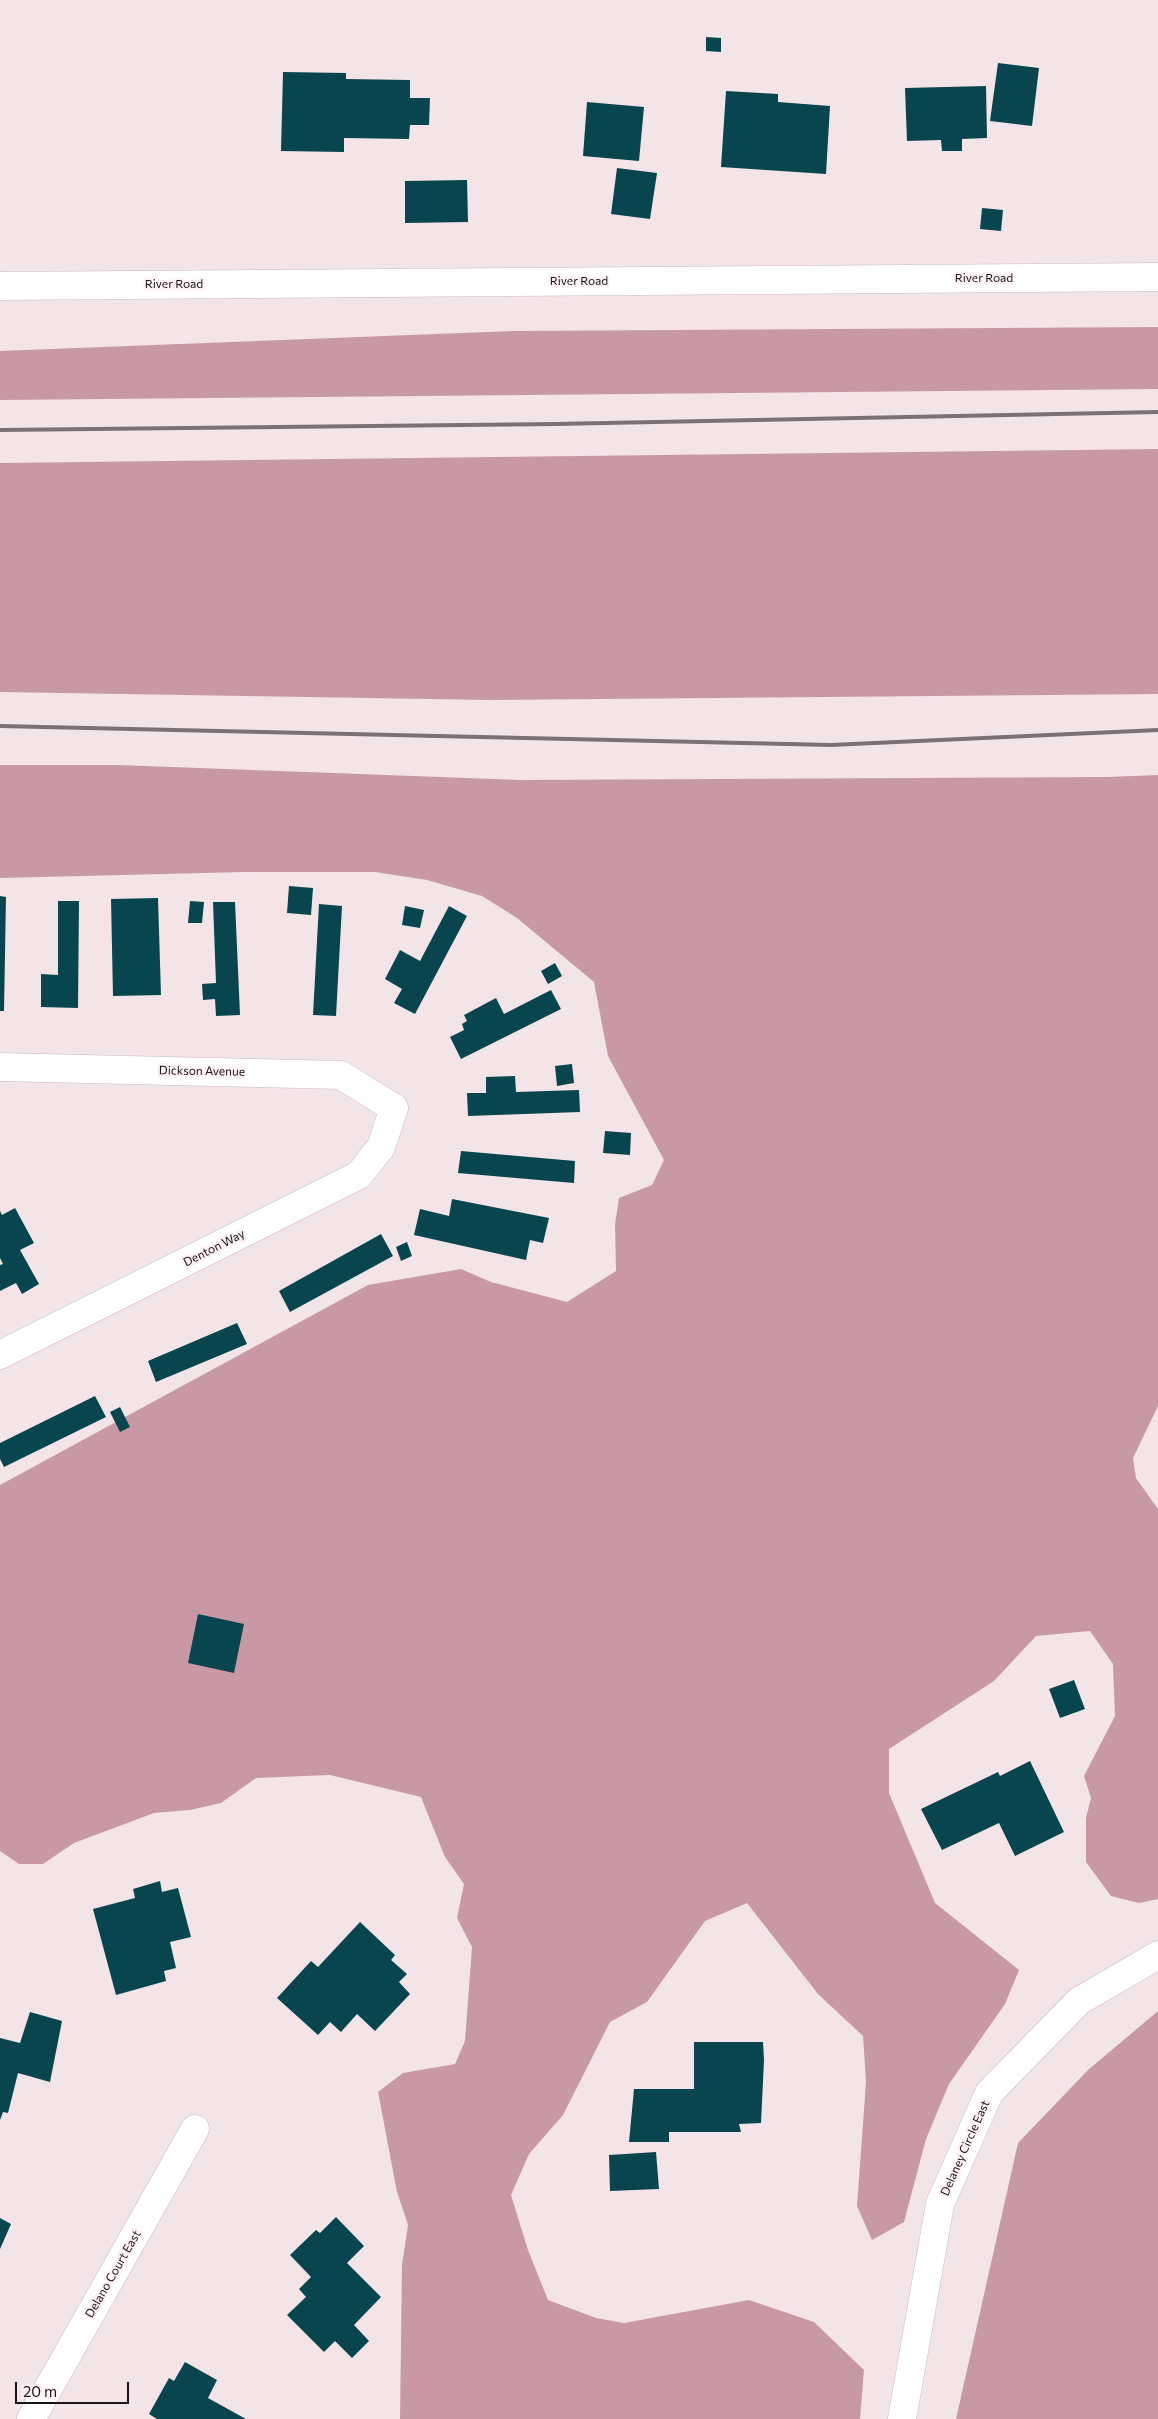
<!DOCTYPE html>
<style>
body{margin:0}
#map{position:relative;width:1158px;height:2419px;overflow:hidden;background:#f3e4e8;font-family:Commissioner,sans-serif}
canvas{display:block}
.scale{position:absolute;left:15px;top:2382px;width:114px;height:22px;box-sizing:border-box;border:2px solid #191415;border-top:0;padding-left:6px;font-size:15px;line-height:18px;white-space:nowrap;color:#191415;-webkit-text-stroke:4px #fef2f5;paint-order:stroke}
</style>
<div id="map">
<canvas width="1158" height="2419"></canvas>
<div class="scale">20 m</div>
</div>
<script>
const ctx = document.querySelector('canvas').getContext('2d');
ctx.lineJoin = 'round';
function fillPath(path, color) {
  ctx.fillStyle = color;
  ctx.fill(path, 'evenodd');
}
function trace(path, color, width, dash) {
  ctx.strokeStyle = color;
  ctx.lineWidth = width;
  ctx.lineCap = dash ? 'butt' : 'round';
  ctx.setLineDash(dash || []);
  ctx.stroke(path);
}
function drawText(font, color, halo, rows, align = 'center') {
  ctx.font = font + ' Commissioner,sans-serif';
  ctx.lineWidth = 5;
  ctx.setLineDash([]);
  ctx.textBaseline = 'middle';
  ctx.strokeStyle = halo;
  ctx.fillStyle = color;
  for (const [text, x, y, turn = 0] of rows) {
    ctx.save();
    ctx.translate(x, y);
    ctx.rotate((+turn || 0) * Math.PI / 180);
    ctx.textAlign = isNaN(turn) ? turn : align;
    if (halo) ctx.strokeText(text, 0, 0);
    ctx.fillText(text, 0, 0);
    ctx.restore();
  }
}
fillPath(new Path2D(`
 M1158,327V389L0,400V351L513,331Z
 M1158,449V694L490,700L0,692V463Z
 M0,765H118L521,780L1108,777L1158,775V1406L1133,1458L1136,1478L1158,1509V1899L1139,1903L1111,1896L1086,1862V1818L1091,1798L1084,1776L1115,1716L1113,1664L1090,1631L1036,1636L994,1681L889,1749V1793L935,1903L1019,1970L1005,2004L949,2084L926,2139L904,2222L872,2240L857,2206L866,2082L863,2036L818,1994L747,1903L705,1921L647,2002L610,2022L563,2115L529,2154L511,2195L528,2250L548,2300L596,2318L624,2323L749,2300L814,2322L864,2370L860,2419H400L402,2265L408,2225L397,2192L378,2092L403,2073L455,2064L465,2041L472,1947L457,1918L464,1884L445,1857L421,1797L330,1775L256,1778L221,1803L190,1810L154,1813L74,1843L43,1864H19L0,1851V1485L368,1285L461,1269L491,1282L567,1302L616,1271L615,1224L619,1198L652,1185L664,1160L608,1056L594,982L517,918L482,896L427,880L375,872H244L0,878Z
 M1158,2011V2419H956L1018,2143L1088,2070Z`), '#c899a5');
fillPath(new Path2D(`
 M706,37L721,38V52L706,51Z
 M998,63L1039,68L1032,126L990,121Z
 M283,72L346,73V79L410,80V98H430L429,125H410L409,139L344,138V152L281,151Z
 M986,86L987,138L962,139V151H942L941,140L907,141L905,88Z
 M726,91L778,94V102L830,106L826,174L721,167Z
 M587,102L644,107L639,161L583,156Z
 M617,168L657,173L650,219L611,214Z
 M467,180L468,222L405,223V181Z
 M982,208L1003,210L1001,231L980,229Z
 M289,886L313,888L311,915L287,913Z
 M0,896L6,897L4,1011H0Z
 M158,898L161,995L113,996L111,899Z
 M58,901H79L78,1008L41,1007V974L58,975Z
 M190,901L204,902L202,923H188Z
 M213,902H235L240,1015L216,1016L215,999L203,1000L202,984L216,983Z
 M319,904L342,906L336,1016L313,1015Z
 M405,906L424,910L420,928L402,925Z
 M449,906L467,916L415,1014L394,1003L402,989L385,979L400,950L420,961Z
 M555,963L562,976L548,984L541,971Z
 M551,990L561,1009L461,1059L450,1037L464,1030L462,1024L467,1021L464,1015L496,998L504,1014Z
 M572,1064L574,1083L557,1086L555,1066Z
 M515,1076L516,1092L579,1090L580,1112L468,1116L467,1093H486V1077Z
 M605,1131L631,1133L630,1155L603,1153Z
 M461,1151L575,1161L574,1183L458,1173Z
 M452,1199L549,1218L543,1243L530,1240L526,1260L414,1235L420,1209L449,1216Z
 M15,1208L34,1243L20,1250L39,1284L22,1294L16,1283L0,1291V1265L3,1264L0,1258V1211L2,1215Z
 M381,1234L393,1256L290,1312L279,1291Z
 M407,1242L412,1256L401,1261L396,1247Z
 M237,1323L247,1344L156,1382L148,1361Z
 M95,1396L106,1417L4,1467L0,1459V1443Z
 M120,1407L130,1427L120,1432L110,1412Z
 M198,1614L244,1624L234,1673L188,1663Z
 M1074,1680L1085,1709L1060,1718L1049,1689Z
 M1030,1761L1064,1832L1015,1856L999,1823L942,1850L921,1809L998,1772L1000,1776Z
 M160,1881L162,1892L178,1888L191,1937L170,1942L176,1968L164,1971L166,1981L116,1995L93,1909L135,1898L133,1889Z
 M360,1922L395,1955L391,1960L407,1974L399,1982L410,1994L375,2031L357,2014L341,2032L330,2022L318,2035L277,1998L311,1961L318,1967Z
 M30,2012L62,2021L50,2082L18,2073L8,2113L3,2112L0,2120V2038L20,2043Z
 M694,2042H763L764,2060L761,2123L739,2124L741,2132H669V2142H629L634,2089H694Z
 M656,2152L659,2189L610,2191L609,2155Z
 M336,2217L364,2246L347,2263L381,2297L354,2325L369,2341L352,2358L335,2341L324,2352L287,2315L306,2297L299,2289L311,2277L290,2255L316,2230L320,2233Z
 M0,2218L11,2224L0,2249Z
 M185,2362L217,2380L208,2398L246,2419H157L149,2414L169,2378L174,2381Z`), '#09454e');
const minor = new Path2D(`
 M0,286L1158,277
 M0,1067L341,1075L394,1108L381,1147L359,1175L0,1355
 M31,2419L195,2129
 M902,2419L940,2204L989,2093L1079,2001L1158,1955`);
trace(minor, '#c7b9bc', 29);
trace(minor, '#fff', 28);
trace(new Path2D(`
 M0,430L555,424L1158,412
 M0,726L831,745L1158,730`), '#7b7174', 4);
drawText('12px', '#191415', '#fef2f5', [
 ["River Road",984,278],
 ["River Road",579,281],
 ["River Road",174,284],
 ["Dickson Avenue",202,1071,1],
 ["Denton Way",214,1248,-27],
 ["Delaney Circle East",965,2148,-66],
 ["Delano Court East",113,2274,-60]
]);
</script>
